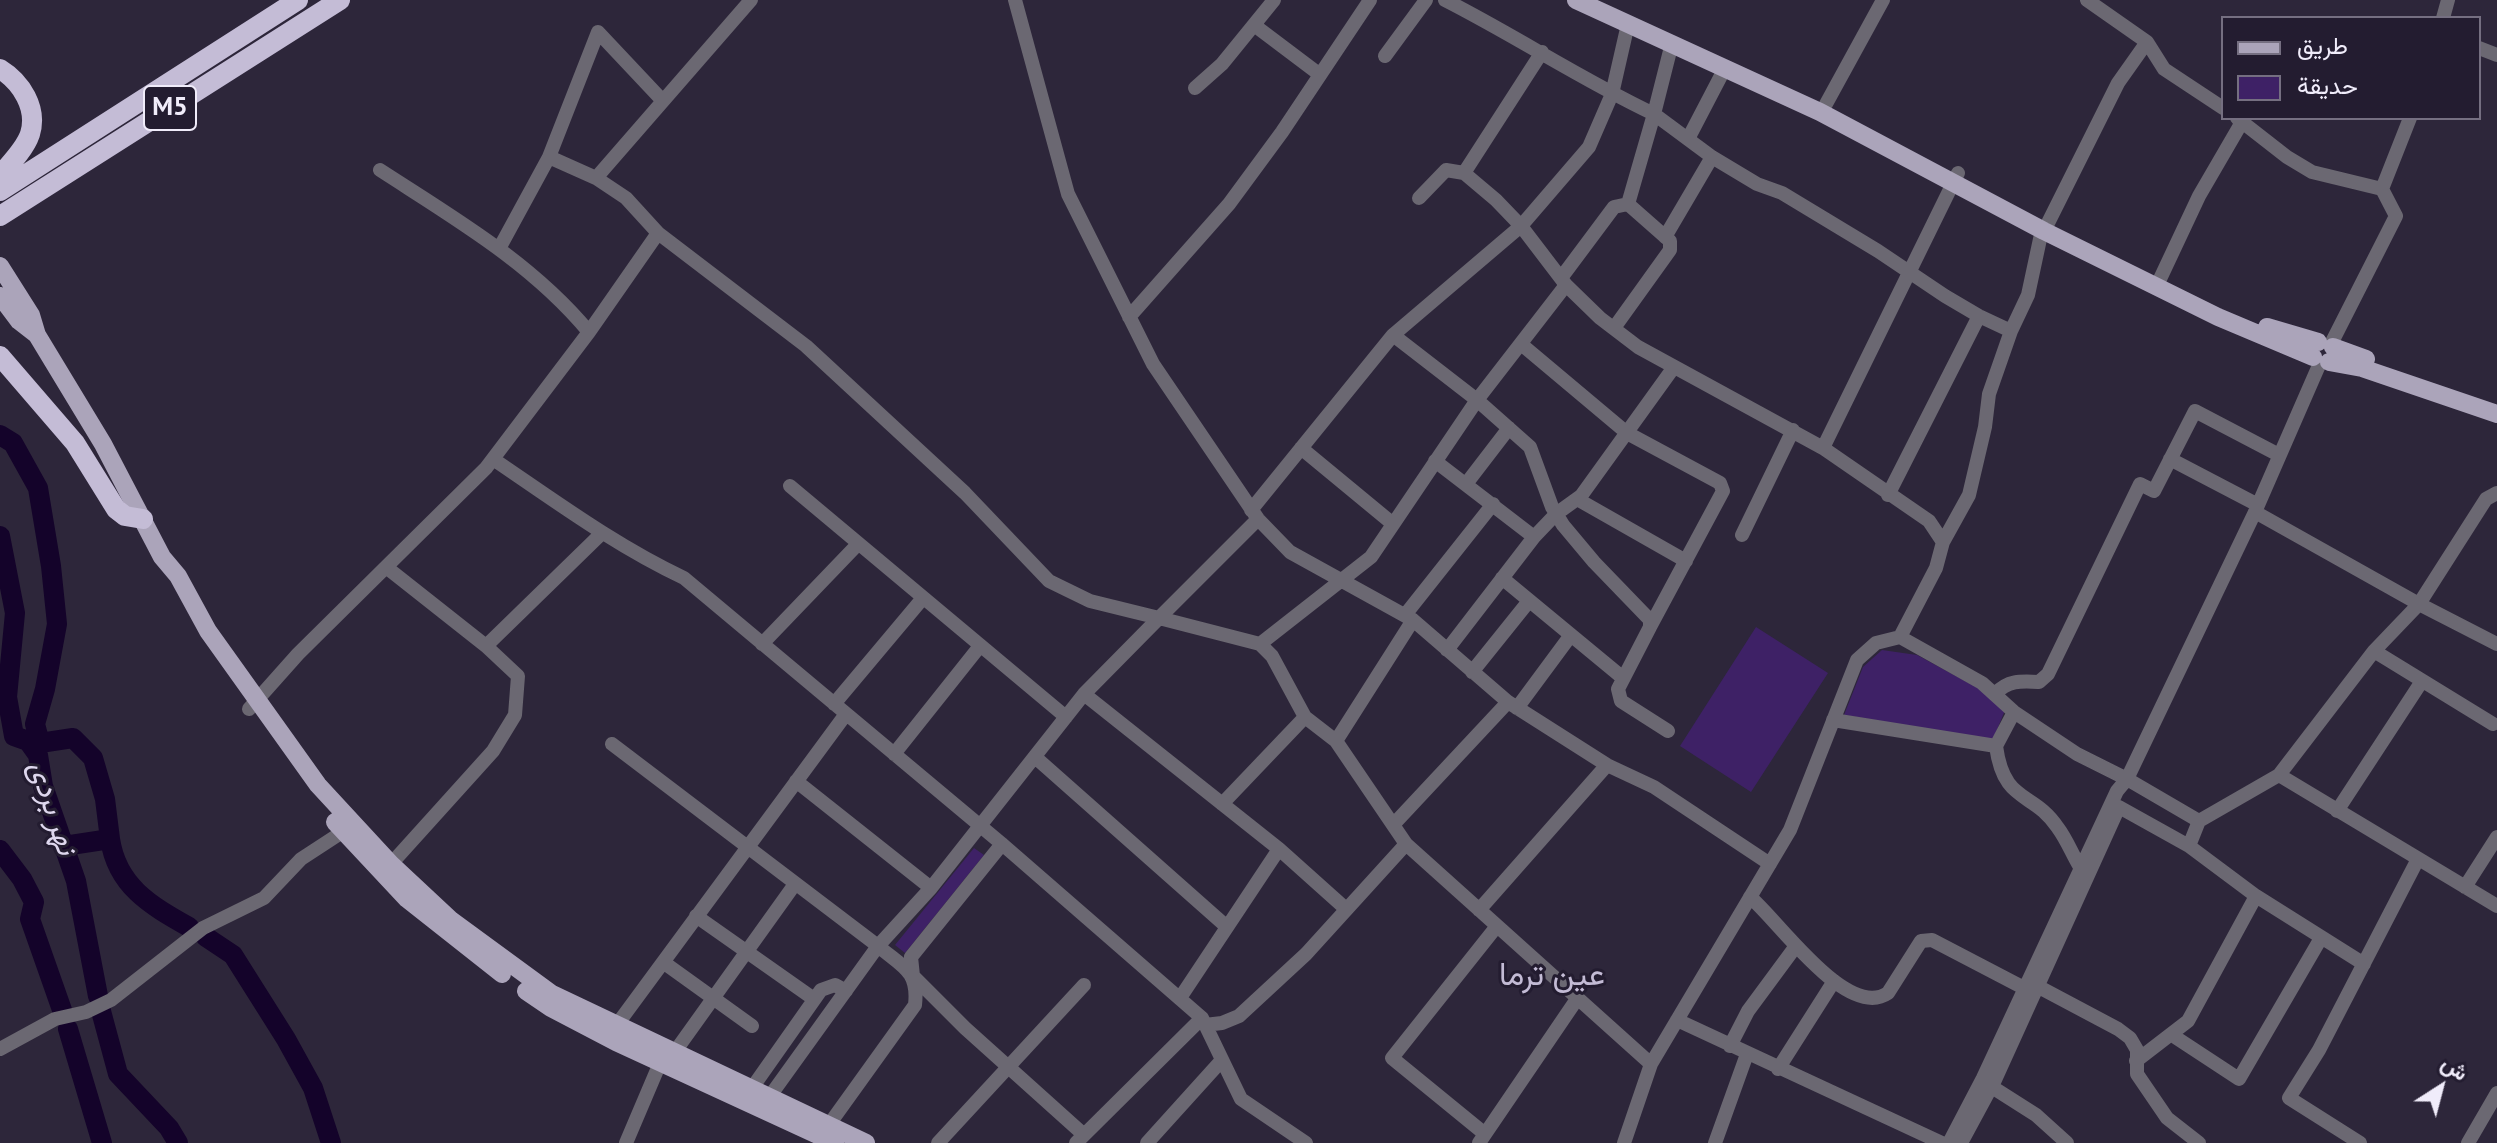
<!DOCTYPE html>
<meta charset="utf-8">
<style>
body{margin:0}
#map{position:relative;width:2497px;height:1143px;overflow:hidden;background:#2d263a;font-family:"PT Sans",Vazirmatn,sans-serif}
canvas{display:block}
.legend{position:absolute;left:2221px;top:16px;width:260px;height:104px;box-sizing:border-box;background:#231c30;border:2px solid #756f81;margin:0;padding:10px 14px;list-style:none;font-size:24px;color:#f0ecfa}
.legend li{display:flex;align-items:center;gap:16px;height:40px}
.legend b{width:40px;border:2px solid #756f81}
.north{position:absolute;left:2401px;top:1047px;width:80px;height:80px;-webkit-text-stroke:6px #231c30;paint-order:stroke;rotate:36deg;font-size:22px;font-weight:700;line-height:32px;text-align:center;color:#f0ecfa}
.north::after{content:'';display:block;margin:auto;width:28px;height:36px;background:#f0ecfa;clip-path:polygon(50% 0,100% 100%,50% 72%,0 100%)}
</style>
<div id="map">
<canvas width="2497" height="1143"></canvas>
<ul class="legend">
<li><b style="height:10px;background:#aba4ba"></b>طريق</li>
<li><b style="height:22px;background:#3e2166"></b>حديقة</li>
</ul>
<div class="north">ش</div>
</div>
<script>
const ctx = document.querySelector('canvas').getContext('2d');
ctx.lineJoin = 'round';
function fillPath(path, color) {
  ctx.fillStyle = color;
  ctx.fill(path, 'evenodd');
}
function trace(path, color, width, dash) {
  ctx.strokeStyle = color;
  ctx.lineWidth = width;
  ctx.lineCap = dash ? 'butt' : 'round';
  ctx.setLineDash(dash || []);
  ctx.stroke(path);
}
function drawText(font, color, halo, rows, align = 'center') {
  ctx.font = font + ' "PT Sans",Vazirmatn,sans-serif';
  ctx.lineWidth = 6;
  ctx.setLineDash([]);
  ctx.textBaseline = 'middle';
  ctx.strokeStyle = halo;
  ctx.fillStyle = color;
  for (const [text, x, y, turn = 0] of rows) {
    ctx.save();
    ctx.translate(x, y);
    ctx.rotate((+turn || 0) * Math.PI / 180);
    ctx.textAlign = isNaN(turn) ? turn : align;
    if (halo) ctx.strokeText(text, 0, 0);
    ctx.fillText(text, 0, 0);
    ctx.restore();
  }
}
fillPath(new Path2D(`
 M1756,627L1828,673L1751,792L1680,746Z
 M1882,650L1917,655L1978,688L2005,710L1993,740L1844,715L1863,667Z
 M974,848L984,855L905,953L895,945Z`), '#3e2166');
trace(new Path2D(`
 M0,435L13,443L38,488L51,566L57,624L45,689L35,724L40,743L73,738L93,758L105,799L110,839L64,846
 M0,536L15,613L7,697L14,736L28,741L38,755L43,786L76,881L98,996
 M110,839C117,886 150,905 189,927
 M0,850L22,879L34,902L30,919L62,1010
 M206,937L233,955L286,1039L313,1088L331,1143
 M101,1011L118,1074L169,1128L178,1143
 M68,1029L102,1143`), '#14032a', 20);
trace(new Path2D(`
 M1015,0L1068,194L1153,364L1258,519L1290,552L1413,620L1508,702L1607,765L1654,787L1770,864
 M1445,0C1516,36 1582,80 1654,114L1672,43
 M2087,0L2147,42L2164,69L2223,108
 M2443,18L2448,0
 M1254,25L1319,74
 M2479,48L2497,55
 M1385,56L1426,0
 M1195,88L1222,64L1274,0
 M1826,104L1883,0
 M2237,118L2287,157L2312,172L2382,189L2410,118
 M1688,139L1725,68
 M549,157L596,178L626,198L658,233L806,346L965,493L1049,581L1090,601L1159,618L1258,519
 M380,170C454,218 532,263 589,332
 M1464,173L1542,52
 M596,178L751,0
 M1419,198L1446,170L1464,173L1496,200L1521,226L1566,285L1600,318L1638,347L1823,448L1929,521L1943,542L1936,568L1900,637L1876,643L1857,660L1790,830L1651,1064L1624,1143
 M1628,204L1654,114L1712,157L1757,184L1782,193L1878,251L1945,296L1979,316L2011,331
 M1665,237L1712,157
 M500,247L549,157L598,32L662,100
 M1561,278L1614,207L1628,204L1670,241V250L1614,328
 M2160,279L2199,196L2242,122
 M1566,285L1477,400L1530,447L1552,507L1563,525L1594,562L1650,620V627L1618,689L1621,701L1668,731
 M1129,317L1229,204L1282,132L1370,0
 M1521,344L1627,433L1720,483L1723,491L1650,627
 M2331,344L2396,216L2382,189
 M1301,448L1393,524
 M1823,448L1958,173
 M493,459C555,501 616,546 684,578L1002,844L1202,1018L1241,1099L1306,1143
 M2170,459L2258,505
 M1435,461L1534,537
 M1466,484L1509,428
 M790,486L1066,717
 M1888,495L1979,316
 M1577,499L1686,561
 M1251,510L1393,335L1521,226L1589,147L1612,94L1628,24
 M2255,512L2419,604L2497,644
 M1742,535L1793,430
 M1943,542L1969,495L1985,427L1989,394L2011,331L2028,295L2040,239L2118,83L2147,42
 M386,567L486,646L602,533
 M1502,578L1623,678
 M1405,615L1493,504
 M1413,620L1336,741L1406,844L1651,1064
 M1900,637L1982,683L2014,712L2077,754L2127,779L2199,821
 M762,644L858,544
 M1260,644L1272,656L1305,717L1336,741
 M1447,650L1534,537L1556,514L1581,496L1674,367
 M2374,651L2493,724
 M1472,672L1529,601
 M1084,694L1279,849L1346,909
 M1995,694C2008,680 2021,681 2039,682L2048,674L2140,484L2154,491L2195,411L2279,455
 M834,704L923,598
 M1517,708L1571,635
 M249,709L298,654L486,468L589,332L658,233
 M2014,712L1996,746C2004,805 2033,790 2058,828C2067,840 2072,854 2080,867
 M1833,720L1996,746
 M612,744L878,946C901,966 919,970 915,1005L823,1133
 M894,754L980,646
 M1035,757L1227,927
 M2279,775L2497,906
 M796,781L931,888
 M1222,804L1305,717
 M2119,807L2189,846
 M2337,811L2422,681
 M1393,825L1508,702
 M1002,844L911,957L913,976L965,1028L1083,1134
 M391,864L493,751L515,715L518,676L486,646
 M2465,887L2497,837
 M2256,896L2364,964
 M1750,897C1778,920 1847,1021 1888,993L1921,941L1932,940L2024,988
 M1479,910L1607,765
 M696,916L814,999
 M663,962L752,1026
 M2037,986L2118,1029L2130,1038L2137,1050V1074L2167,1118L2199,1143
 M1180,998L1279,849
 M1677,1020L1942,1143
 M1205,1025L1222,1023L1239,1016L1306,954L1406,844
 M616,1026L846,714
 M2172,1035L2239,1079L2321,938
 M1730,1046L1748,1011L1796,946
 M0,1049L55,1019L86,1012L111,1000L203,928L264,898L301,859L350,827
 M674,1053L795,884
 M2136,1061L2188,1021L2256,896L2189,846L2199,821L2279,775L2374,651L2419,604L2486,499L2497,493
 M1778,1069L1834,981
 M1992,1087L2036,1115L2067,1143
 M752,1088L821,990L835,985L846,991
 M765,1103L878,946L931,888L1084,694L1159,618L1260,644L1371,557L1477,400L1393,335
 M1485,1134L1392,1058L1497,926
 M626,1143L660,1063
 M938,1143L1084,985
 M1076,1143L1202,1018
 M1147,1143L1222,1060
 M1479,1143L1577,999
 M1715,1143L1747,1054
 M1949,1143L1983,1078L2117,791L2127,779L2255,512L2320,363
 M1961,1143L1994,1082L2118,809
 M2360,1143L2289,1098L2319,1050L2418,859
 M2468,1143L2497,1093`), '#6b6872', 14);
trace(new Path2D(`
 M1576,0L1820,112L2044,231L2218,317L2313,357
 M0,266L31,315L37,335L103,444L162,557L178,576L208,631L318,785L391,864L451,920L552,994L866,1143
 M0,296L19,321L37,335
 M2267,327L2318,342
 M2333,347L2366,359
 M2329,362L2362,368L2497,414
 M335,822L407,899L502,974
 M526,991L551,1008L616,1042L835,1143`), '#aba4ba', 18);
trace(new Path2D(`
 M0,69C21,82 38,108 30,134C25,149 10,164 0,175
 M0,191L298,0
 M0,216L340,0
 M0,356L75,443L116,509L125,516L143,519`), '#c4bcd6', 20);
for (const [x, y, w] of [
 [170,108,52]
]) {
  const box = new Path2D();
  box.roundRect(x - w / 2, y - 22, w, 44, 6);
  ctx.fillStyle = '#231c30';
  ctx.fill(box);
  trace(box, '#f0ecfa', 2);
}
drawText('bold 26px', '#f0ecfa', null, [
 ["M5",170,108]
]);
drawText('italic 30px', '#ded7ee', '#231c30', [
 ["نهر بردى",52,808,72]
]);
drawText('32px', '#c3bbd5', '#231c30', [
 ["عين ترما",1552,976]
]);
</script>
